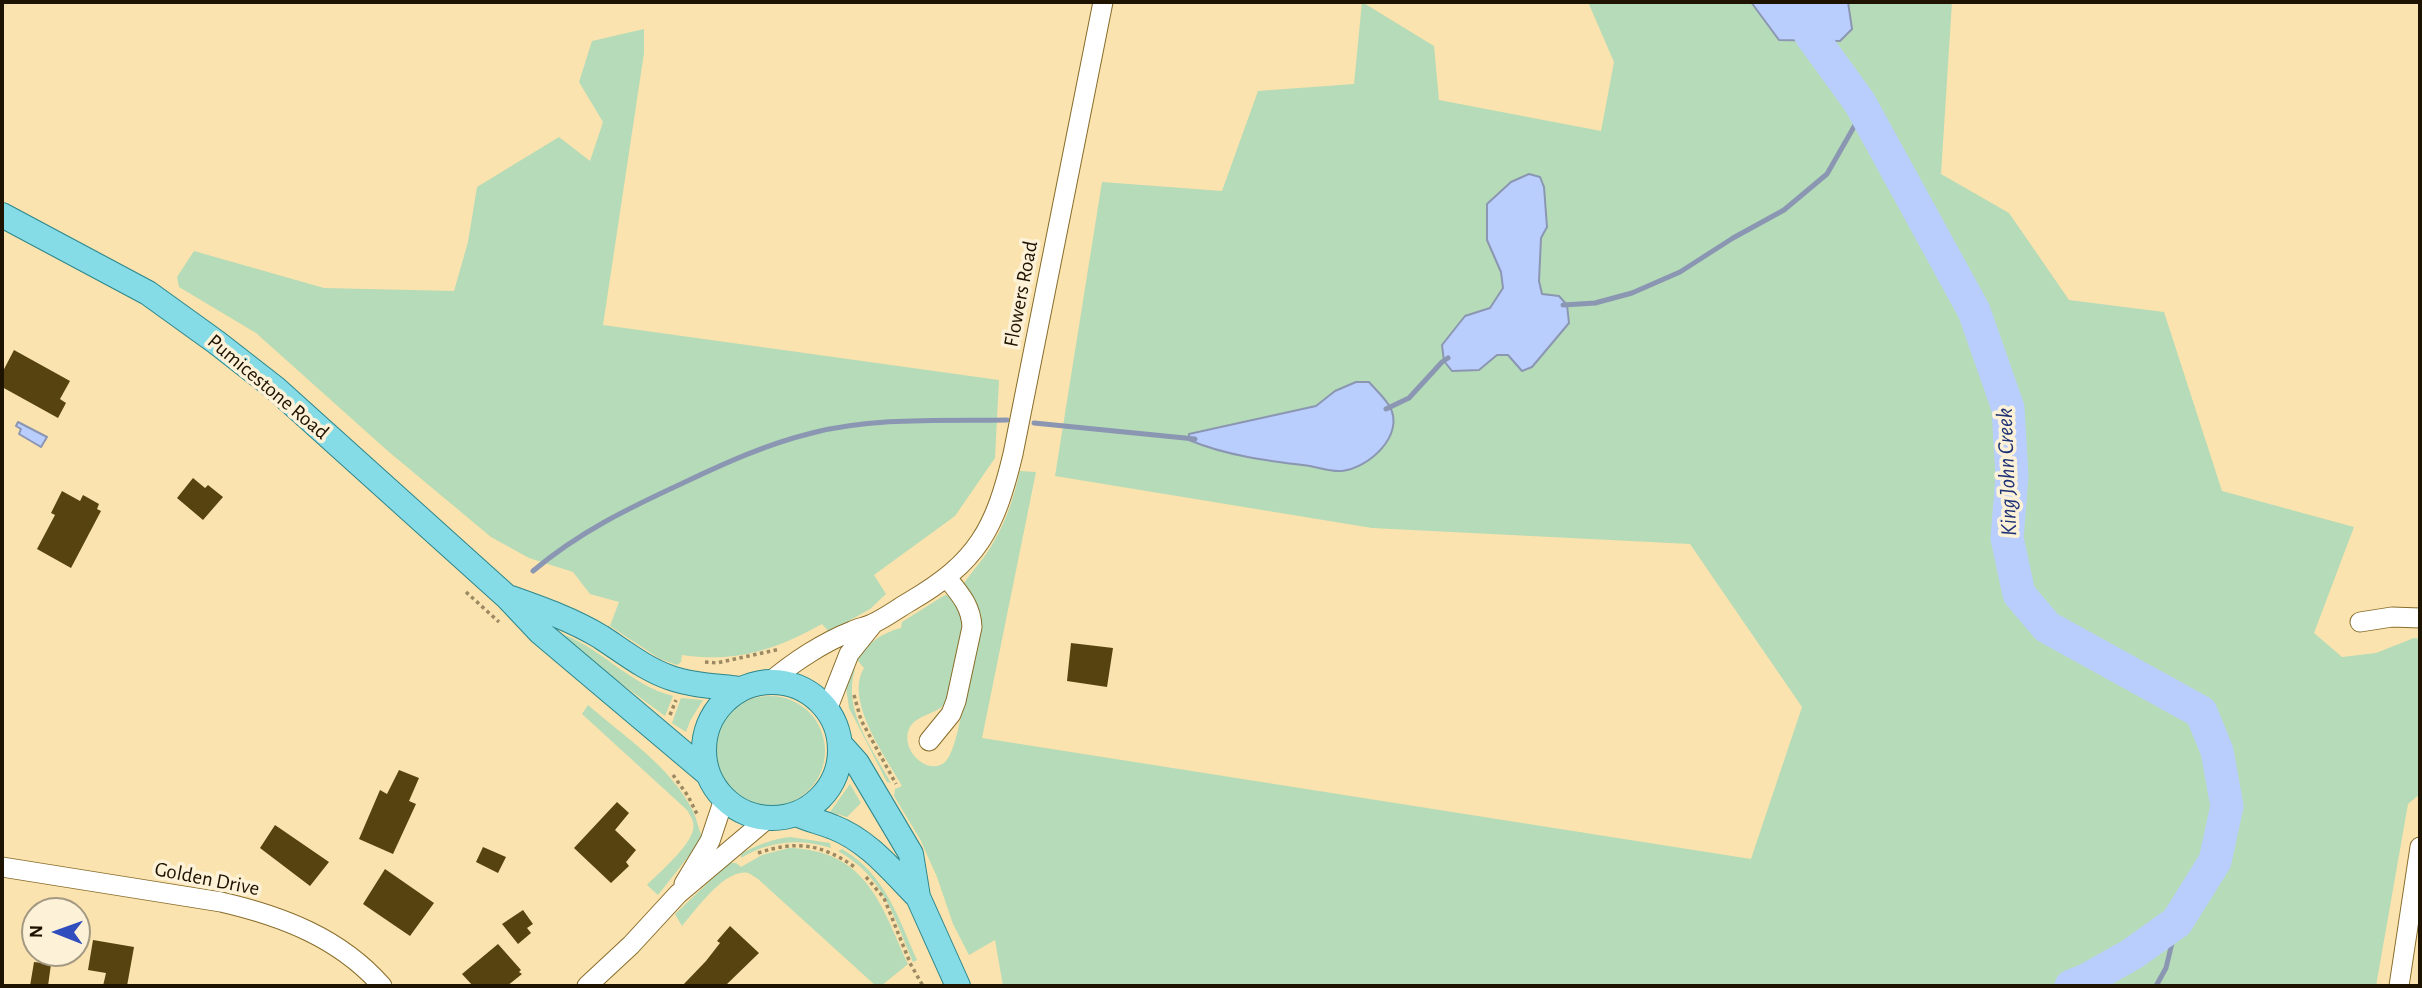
<!DOCTYPE html>
<style>
body{margin:0}
#map{position:relative;width:2422px;height:988px;overflow:hidden;background:#fae3ae;font-family:"Alegreya Sans",sans-serif}
canvas{display:block}
.frame{position:absolute;inset:0;border:4px solid #1d1300;pointer-events:none}
.north{position:absolute;left:21px;top:897px;width:70px;height:70px;box-sizing:border-box;background:#fdf2d8;border:2px solid #a39982;border-radius:50%;rotate:271deg;font-size:19px;font-weight:700;line-height:28px;text-align:center;color:#1d1300}
.north::after{content:'';display:block;margin:auto;width:24px;height:32px;background:#2f4dbd;clip-path:polygon(50% 0,100% 100%,50% 72%,0 100%)}
</style>
<div id="map">
<canvas width="2422" height="988"></canvas>
<div class="frame"></div>
<div class="north">N</div>
</div>
<script>
const ctx = document.querySelector('canvas').getContext('2d');
ctx.lineJoin = 'round';
function fillPath(path, color) {
  ctx.fillStyle = color;
  ctx.fill(path, 'evenodd');
}
function trace(path, color, width, dash) {
  ctx.strokeStyle = color;
  ctx.lineWidth = width;
  ctx.lineCap = dash ? 'butt' : 'round';
  ctx.setLineDash(dash || []);
  ctx.stroke(path);
}
function drawText(font, color, halo, rows, align = 'center') {
  ctx.font = font + ' "Alegreya Sans",sans-serif';
  ctx.lineWidth = 7;
  ctx.setLineDash([]);
  ctx.textBaseline = 'middle';
  ctx.strokeStyle = halo;
  ctx.fillStyle = color;
  for (const [text, x, y, turn = 0] of rows) {
    ctx.save();
    ctx.translate(x, y);
    ctx.rotate((+turn || 0) * Math.PI / 180);
    ctx.textAlign = isNaN(turn) ? turn : align;
    if (halo) ctx.strokeText(text, 0, 0);
    ctx.fillText(text, 0, 0);
    ctx.restore();
  }
}
fillPath(new Path2D(`
 M1362,2L1434,46L1439,100L1601,131L1614,62L1588,2H1952L1941,174L2009,213L2069,300L2164,312L2222,491L2354,527L2314,633L2342,657L2376,653L2414,638L2420,639V794L2408,804L2376,986H1003L995,940L969,955L953,924L937,877L920,839L894,796L895,789L902,786C886,757 844,701 864,668L857,660C867,643 882,633 901,628L902,622L945,595L952,596C960,606 965,623 966,636C967,641 951,698 947,702C937,715 916,714 909,729C900,750 928,777 945,762C963,746 972,635 976,606L970,591L964,583C973,570 985,558 993,543C1007,520 1014,496 1020,471L1036,472L982,738L1751,859L1802,707L1690,544L1372,528L1055,476L1102,182L1222,191L1258,91L1354,84Z
 M644,29V53L603,325L999,380L995,458L955,516L874,575L886,594L870,609L829,632L822,624C775,650 736,663 682,655L681,662L677,665L660,659L610,626L619,602L590,594L573,572L529,558L491,537L389,452L256,333L179,287L177,277L194,251L324,288L454,291L468,242L477,187L559,137L590,161L603,122L579,82L592,41Z
 M557,632C600,646 629,685 673,696L665,716L595,664Z
 M855,669C842,710 872,748 891,783L887,782L849,708L846,687L850,672Z
 M715 751a55 55 0 1 1 110 0a55 55 0 1 1-110 0Z
 M681,698L703,700L690,721L686,732L672,723Z
 M588,705C625,737 671,767 693,811C697,819 698,828 702,837L699,843L658,895L647,885C659,873 690,846 693,830C695,822 691,817 687,810L582,714Z
 M850,784L861,803L847,817L830,812Z
 M790,837L830,843L831,848C800,838 769,841 741,858V854C757,845 772,839 790,837Z
 M789,848C867,850 881,905 908,964L881,986H876L758,879C757,878 749,873 748,873C725,868 696,910 682,926L675,914L729,863H736L741,867L762,855Z
 M842,849C885,874 898,917 917,960L913,962C894,917 884,877 838,851Z`), '#b5dbb8');
const water = new Path2D(`
 M1751,2H1848L1852,29L1840,41L1779,40Z
 M1529,174L1540,177L1544,187L1547,227L1541,238L1539,281L1542,294L1559,296L1567,305L1569,323L1532,367L1522,371L1508,355H1497L1479,370L1452,371L1444,361L1442,345L1465,316L1490,308L1503,288L1501,272L1487,240V204L1511,182Z
 M1356,382H1369C1375,389 1385,398 1390,407C1405,435 1369,468 1342,471C1332,472 1320,468 1310,466C1269,461 1227,456 1189,440V434L1316,406L1335,391Z
 M18,422L47,437L41,447L19,434L21,429L16,426Z`);
fillPath(water, '#bacefe');
trace(water, '#8b96b2', 2);
trace(new Path2D(`
 M1563,305L1595,303L1632,293L1680,272L1733,238L1784,210L1827,174L1855,125L1860,103
 M1386,409L1409,398L1442,362L1448,358
 M1034,423L1195,439
 M533,571C579,532 629,508 683,483C725,463 767,444 812,433C874,417 943,421 1007,420
 M2156,986L2166,968L2177,922`), '#8b96b2', 5);
trace(new Path2D(`
 M1796,2L1810,34L1860,103L1974,311L2008,408L2012,476L2007,538L2019,594L2047,627L2201,712L2217,751L2227,806L2215,861L2177,922L2132,954L2086,980L2071,986`), '#bacefe', 33);
fillPath(new Path2D(`
 M14,350L70,381L60,399L66,403L58,418L2,387V373Z
 M193,478L205,488L208,485L223,497L203,520L177,498Z
 M62,491L80,501L83,495L99,504L97,509L101,511L71,568L37,549L55,515L51,513Z
 M1071,643L1113,648L1107,687L1067,681Z
 M399,770L419,778L409,801L416,804L393,854L359,839L380,790L387,794Z
 M617,802L629,813L615,830L636,850L626,862L629,866L611,883L574,848Z
 M275,825L329,862L310,886L260,848Z
 M483,847L506,857L498,873L476,862Z
 M385,869L434,903L410,936L363,904Z
 M523,910L533,924L527,928L531,933L518,944L502,924Z
 M730,926L759,953L725,986H682L706,961L720,943L717,941Z
 M93,940L134,947L127,986H103L106,973L88,970Z
 M498,944L521,970L519,972L522,974L507,986H473L462,974Z
 M34,962L51,964L48,986H30Z`), '#564310');
const minor = new Path2D(`
 M2360,622L2392,617L2420,618
 M770,682C793,662 824,642 852,631C858,628 866,627 872,624C885,618 897,609 909,602C978,562 995,529 1013,454L1103,2
 M827,710L849,654L873,624
 M929,741L951,714L956,701L972,627C971,606 960,594 947,578
 M2,867L221,902C282,916 340,938 382,986
 M684,884L710,841L724,799
 M587,986L631,945L678,894L767,819
 M2399,986L2420,847`);
const major = new Path2D(`
 M2,215L148,293L216,342L275,388L507,597L540,632L707,773
 M511,598C542,609 573,620 601,637C624,652 645,669 671,678C694,686 718,686 741,689
 M704 750a68 68 0 1 1 136 0a68 68 0 1 1-136 0Z
 M840,744L857,763L911,854L918,897L958,986
 M797,814C809,820 821,822 833,827C869,841 892,871 918,897`);
trace(minor, '#876c2a', 21);
trace(major, '#2d868b', 26);
trace(new Path2D(`
 M466,592L499,622
 M705,662L717,663L780,649
 M854,695L861,720L896,784
 M670,715L676,700
 M673,775L688,796L698,816
 M758,853C797,840 822,844 856,868
 M866,877L884,898L911,965L923,986`), '#9b8963', 3.5, [3.5, 3.5]);
trace(minor, '#fff', 19);
trace(major, '#86dce6', 24);
drawText('21px', '#1d1300', '#fdf2d8', [
 ["Flowers Road",1021,294,-79],
 ["Pumicestone Road",268,387,40],
 ["Golden Drive",207,879,11]
]);
drawText('italic 23px', '#1d3174', '#fdf2d8', [
 ["King John Creek",2007,472,-92]
]);
</script>
